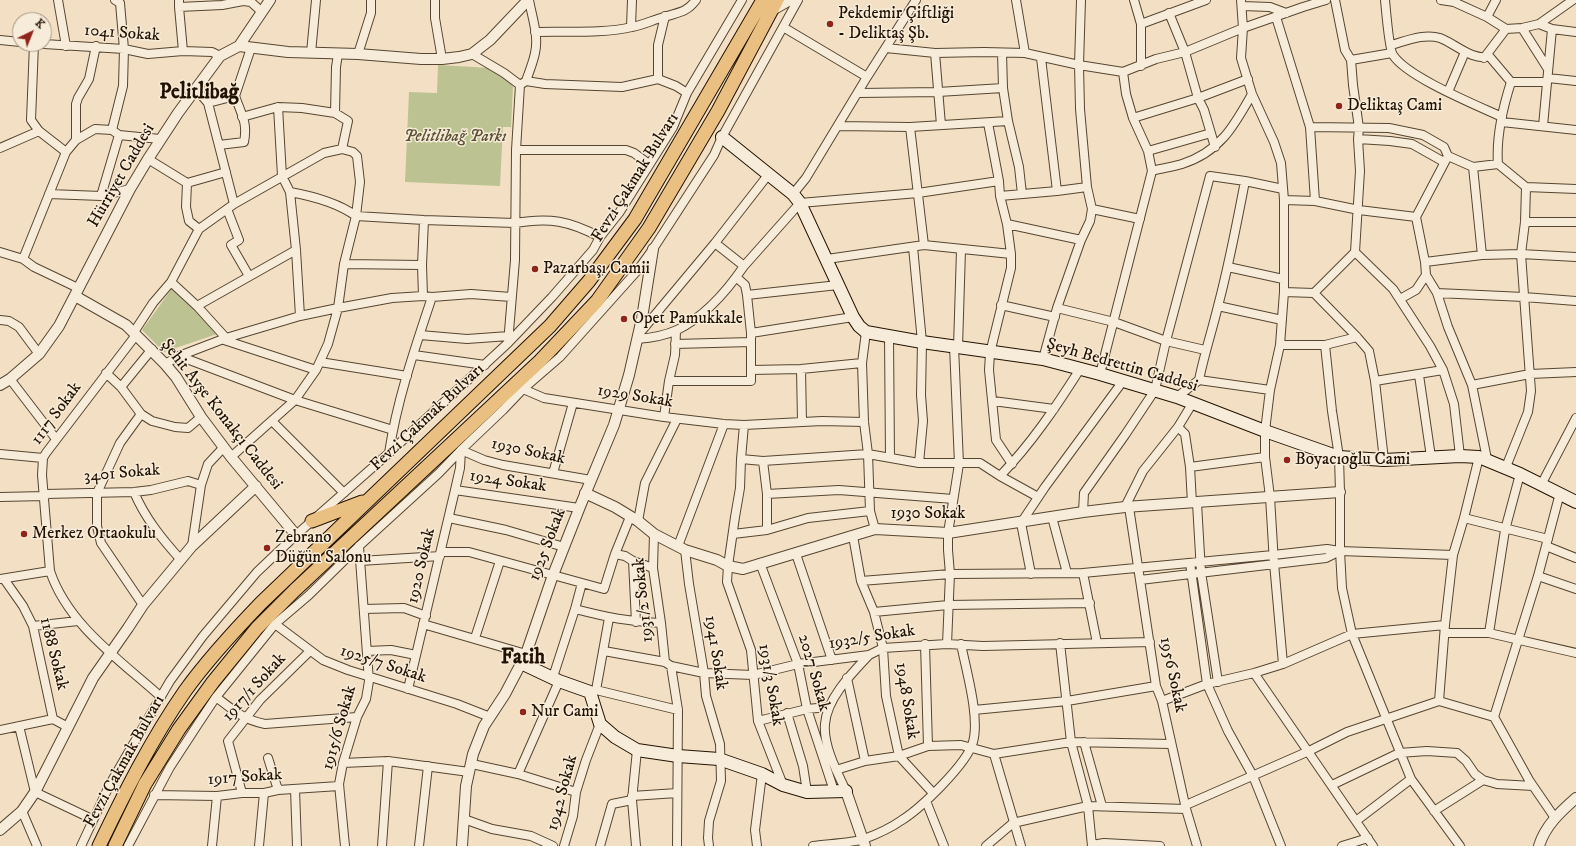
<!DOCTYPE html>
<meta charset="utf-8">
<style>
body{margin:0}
#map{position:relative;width:1576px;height:846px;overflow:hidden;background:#f3e0c4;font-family:"IM FELL DW Pica",serif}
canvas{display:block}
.north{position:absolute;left:12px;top:12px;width:40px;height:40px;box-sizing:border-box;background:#f7ebd9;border:1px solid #a29482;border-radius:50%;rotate:43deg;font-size:11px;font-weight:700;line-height:16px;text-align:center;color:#221200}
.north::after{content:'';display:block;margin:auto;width:14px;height:18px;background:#8f2418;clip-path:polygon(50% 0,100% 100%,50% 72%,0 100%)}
</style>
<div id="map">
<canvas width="1576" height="846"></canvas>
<div class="north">K</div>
</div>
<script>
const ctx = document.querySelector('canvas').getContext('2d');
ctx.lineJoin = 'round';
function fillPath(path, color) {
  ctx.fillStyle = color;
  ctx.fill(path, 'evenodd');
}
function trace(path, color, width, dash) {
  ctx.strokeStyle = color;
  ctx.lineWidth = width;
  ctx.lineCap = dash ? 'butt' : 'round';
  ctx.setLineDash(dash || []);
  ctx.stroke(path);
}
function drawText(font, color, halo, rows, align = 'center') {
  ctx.font = font + ' "IM FELL DW Pica",serif';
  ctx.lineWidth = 3;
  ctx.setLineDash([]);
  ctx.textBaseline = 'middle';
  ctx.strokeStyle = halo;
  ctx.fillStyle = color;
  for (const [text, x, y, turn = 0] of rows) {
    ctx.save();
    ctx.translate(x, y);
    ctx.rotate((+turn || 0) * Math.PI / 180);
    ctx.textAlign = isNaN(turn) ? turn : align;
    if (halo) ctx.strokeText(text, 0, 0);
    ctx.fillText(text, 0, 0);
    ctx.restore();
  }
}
fillPath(new Path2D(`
 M438,65L491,68L509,79L513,87L511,127H503L500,186L405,182L409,92L437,93Z
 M173,287L196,309L217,334L164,352L142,330Z`), '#bdc292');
const minor = new Path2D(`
 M58,0L66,46
 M179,0V7L183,51
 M435,0V18L442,59
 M1016,0L1025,53
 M1134,0L1141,24V66
 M1241,0L1243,28L1241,58L1252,94L1274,142L1281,163L1284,200V292L1280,345L1270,390L1265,431V457L1270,497L1274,563L1283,664
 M1335,0L1345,50L1351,60L1353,85L1359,128L1358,139L1360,171L1355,252L1393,289L1430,346L1443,370L1454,404L1460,456
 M1385,0C1386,10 1389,49 1393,55C1407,77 1476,105 1502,117
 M1441,0L1454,2L1487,17L1506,29L1522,28L1539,24L1573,0
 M1242,6L1270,7L1286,13
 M179,7L222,5L243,1L251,2L262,12
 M771,12L792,0
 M1169,13L1185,52L1198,98L1204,110L1215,147
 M1276,17L1310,127L1315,201
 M1487,17L1496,0
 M1141,24L1206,0
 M1539,24L1552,29L1543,126
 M631,27L632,0
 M783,27L867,77
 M1522,28L1548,69
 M1552,29L1576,32
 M535,32C565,31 603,34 632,27C643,25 653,20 664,17C679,12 686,13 696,0
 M0,40L20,42
 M34,44L31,120L39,131L66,152
 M44,44L124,49L148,54L183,51L212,52L220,56
 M1391,45C1406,41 1424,33 1440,38C1454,43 1474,62 1489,56L1511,82C1503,107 1496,137 1498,164L1526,187L1576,189
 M886,48L935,53L984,52L1025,53L1079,65L1123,72L1156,59L1185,52L1243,28L1303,7L1326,0
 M311,53L316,0
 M935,53L941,125
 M358,54L371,13V0
 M472,54L504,73L520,85L526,81L545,84L622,87L658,79L676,86L687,93
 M1041,58L1057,191
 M1484,58L1506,29
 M1351,60L1392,53
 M1548,78L1576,81
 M658,79V45L665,16
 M526,81C529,72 533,63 535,53C539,36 532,17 529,0
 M1511,82H1547
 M196,89L208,103L234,204
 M1448,92L1465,52
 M859,93L938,92L1003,88
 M235,96L251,48
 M208,103L235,96C241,114 248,122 244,142L219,145
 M278,107L282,176L290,192L296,250L300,316
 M335,113L336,67L338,54
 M242,117L278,107L302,108L335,113L348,121L342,149
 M1133,118L1198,98L1248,79
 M1008,121L1019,167L1022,194
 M1502,122L1576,130
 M988,123L999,181L1000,196L1007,224L1011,254V268L990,353L989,370L996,440L1012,464
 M839,126L910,127L1008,121L1003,88L1002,53
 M910,127L924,245
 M1310,127L1389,128L1423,135L1444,147L1448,156L1473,167L1498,164
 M112,130L123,86L124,49L120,3L115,0
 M1358,139L1390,141L1412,144L1444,162
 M76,140V104L78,98L89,79L96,46
 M0,148L39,131
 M516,150H626L634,153L649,164
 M1148,151L1211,133
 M148,159L187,183
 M1473,167L1482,255
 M1152,171C1162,168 1173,167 1182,164C1220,152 1234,126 1252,94
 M290,192C312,196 338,203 356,216L424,220L515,223C550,217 569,221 600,237
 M49,194L101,196L130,189
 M793,194L806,178L867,77L916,0
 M101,196L119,135
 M1000,196L1057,191L1087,187
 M1284,200L1315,201L1359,210L1416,217
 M227,209L239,240L231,245L249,276
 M1092,209L1140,219
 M1525,222H1576
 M1007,224L1081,240
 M199,229L189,221L186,207L187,183L226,172
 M715,243L744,266
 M913,247L922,342L921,395L923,421L919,463
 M0,252L23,259L34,267L78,288
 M23,259L66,152L76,140L95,129L112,130L119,135L160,139
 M827,259L924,245L1011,254
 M1425,262L1482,255L1521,254L1576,257
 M344,264L422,265
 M1228,267L1283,279
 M1426,275L1437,293L1448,327L1472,385L1487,459
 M171,282L197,306L226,338
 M1284,292L1314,293L1357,337L1369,351L1375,381L1384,460
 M1314,293L1355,252
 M1437,293L1524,297L1576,301
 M747,295L838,285
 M423,296L422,265L424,220
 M1400,299L1416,290L1426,275L1425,262L1416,217L1448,156
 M1001,305L1055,317
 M197,306L296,250
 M1218,306L1282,320
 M1057,308L1114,322L1166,341L1205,350
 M0,320L9,321L19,327L39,354
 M134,332L153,303L171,282L199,229L234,204L324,153L342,149L353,152L357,156L360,182L356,216L344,264L338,308L328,344L316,370L295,400L231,457
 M866,332L862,363L864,422L868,454L870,511L875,529
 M751,333L853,317
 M639,334L715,243L768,175
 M136,335L46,453L43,458L42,475L50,571C68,625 120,660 161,697
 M420,335L467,339L509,336
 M889,336L890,458
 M637,339C651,338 664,336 677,330C704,317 727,291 744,266L800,203L918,193L999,181
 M224,340L316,370
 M508,343L515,260L516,150L520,85
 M675,344L751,342
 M1280,345H1325L1357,337
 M1325,345L1332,411L1339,457L1340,492V551L1342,588L1352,634L1411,779L1460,846
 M958,347L961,250
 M414,355L485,365
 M179,356L295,400L393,430
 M1043,359L1057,308L1081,240L1090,221L1092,209L1087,187L1080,109L1079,65L1081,0
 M320,362L407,376
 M165,364L179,356L226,338L300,316L338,308L392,298L423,296L432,297L471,294L511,297
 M801,369L802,422
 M751,370L801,369L862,363
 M106,373L121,387L141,414L152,421L175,427L188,428L201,417
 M1100,374L1152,171L1148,151L1133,118L1126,94L1123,72
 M1419,375L1431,457
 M10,379L56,439
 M1199,380L1270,390
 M669,381H751V333L747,295L745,285L736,277
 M1375,381L1443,370
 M1472,385L1530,374L1576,372
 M121,387L152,349
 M523,389L544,398L664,417L724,424L744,425L822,421L864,422
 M1177,397L1199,380C1204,355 1212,331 1218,306C1229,265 1237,223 1245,181
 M993,401L1054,409
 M141,414L120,443L97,493V526L101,543L143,605
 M664,417L669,381L675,355L676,331
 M272,421L344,493
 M744,425L741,459L740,488L735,517L728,566L727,582L751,650L758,721L783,785
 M1178,427L1185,434L1190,467L1192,503
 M389,453C397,400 415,348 432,297
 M0,454L43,458
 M741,459L763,461L868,454L919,463H980L1000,476L1038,497
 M763,461L767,494V530
 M1190,467L1265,457
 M1506,467L1528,412L1531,391L1521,254L1525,222L1526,187
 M553,473L573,403
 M1000,476C1031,444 1056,407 1080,369
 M1541,485L1576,418
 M455,490L579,508
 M134,492C145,518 162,539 181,560
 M45,494L134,492L151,490L188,481L201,485
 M767,494L839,490L953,499
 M0,497L45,496
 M1197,503L1201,572L1218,682
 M1125,507L1143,471L1178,427L1192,404
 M1129,507L1156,686L1162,701L1186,809L1197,846
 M1083,512L1084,493L1125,435L1155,390L1166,341L1210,176L1245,181L1283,189
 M1052,517L1067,573
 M449,518L506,530L564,547
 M1464,518L1548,539
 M638,521L645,483L677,419
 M654,534L653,568L661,623L665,662
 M733,534L767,530L808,518L870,511
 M853,536L861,581L874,612L883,648L886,696L899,756L933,793
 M192,546L201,485L208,464L224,447
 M678,546L724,424
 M1546,546L1576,558
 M685,550L689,584L704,673L706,696L720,744L721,781L709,821L708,838L709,846
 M441,552H469L604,589L615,554L630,517
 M615,554L625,556L633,561L636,622
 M796,554L832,660
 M360,561L440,556
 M633,561L653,568
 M760,563L798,664L807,709L834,791
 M1190,563L1207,684L1228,731L1253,776L1281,846
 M1083,573L1097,643
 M1031,574L1021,523L1045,487L1123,381
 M1538,576L1576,589
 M0,579L50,571
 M4,579L23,606L33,626L53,719
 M1140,580L1326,558L1340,551
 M861,581L950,574L1083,573L1273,555L1327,549L1340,551L1453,555
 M364,609L404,608L426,616
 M575,609C606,617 630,622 661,623
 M874,612L948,605L1090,603
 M275,624L323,660L348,670L457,704L490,717
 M423,624L526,654
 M33,626L78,621
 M1445,633H1489L1576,653
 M1489,633L1505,530L1520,474
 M475,638L500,561
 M1060,643L1071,742L1088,806L1092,846
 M925,644L928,746
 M947,644L950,574L948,550V533L959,464L954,346
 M367,651L391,650L416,655
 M604,651L665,662L671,666L704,673L753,675L798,664L869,655L883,648L947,644L983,646L1150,642
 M671,666L678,710L677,846
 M1254,673L1373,846
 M553,677L575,609L582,583
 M847,678L865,761
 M408,689L455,490L460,468L461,450L484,460L503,465L591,480
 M596,690L609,618
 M590,692L596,690L678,710
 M216,697C233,710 244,720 265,724L357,717
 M1162,701L1207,684L1254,673L1283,664L1352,634L1445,625
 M1439,701L1445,625L1453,555L1464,518L1479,457
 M974,710L1067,701L1156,686
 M787,713L803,766L807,792
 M758,721L807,709L828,707
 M19,726L35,792L92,819
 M0,730L53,719L68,727
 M1084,742L1102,806
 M994,754L1021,846
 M268,758L278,790
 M343,763L388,761L469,772
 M472,764L518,774L576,792
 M836,770L865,761L899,756L928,746L961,745L994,754L1071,742L1171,744
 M518,774L559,681
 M1332,785L1399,753L1427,751L1457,753L1466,761L1475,774L1483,780L1497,784L1533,786
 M295,789L297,846
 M846,791C837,772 823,745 825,724C827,698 852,673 869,655
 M242,793L228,741L260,700L310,651
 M154,795L217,796L242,793H264L278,790L339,786
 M632,796L677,793
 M926,801L944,846
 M1186,805L1309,751L1347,732L1439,701L1494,717
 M22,811L37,846
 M1434,811L1483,780
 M1555,818L1529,780L1494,717L1538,576L1560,493
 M464,819L492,829L531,836L553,846
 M1356,821L1411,779
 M1092,845L1104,843L1160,846
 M81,846L110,784L170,681L203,636L257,572L296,535L389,453L508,343L552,297L593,250L600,237L619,213L673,127L687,93L742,0
 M128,846L170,767L198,724L216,697L275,624L309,595L359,546L439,473L461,450L503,410L523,389L560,357L637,271L653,249L714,155L722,137L798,0
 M212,846L217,796
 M259,846L264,793
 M345,846L339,784L343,763L357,717L366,699L369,681L359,546
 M382,846L388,761
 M419,846L428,766
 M564,846L573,816L576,792L586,760L600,724
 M600,846L612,804L632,800
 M636,846L632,800L637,750
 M757,846L755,830L762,774
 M813,846C827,844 852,843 864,839C875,835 892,827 902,820C921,808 967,764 973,742C980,717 966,670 961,644
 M986,846L1013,823L1088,806L1186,809
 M1342,846L1368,838`);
const tertiary = new Path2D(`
 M239,46L270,0
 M75,296L126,325L165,364L176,377L201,417L231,457L296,535
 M0,385L10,379L39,354L59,326L130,189L148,159L178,113L220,56L239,46L288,52L358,54L421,59H442L459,57L472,54L490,40L528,0
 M585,493L615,507L638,521L654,534L685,550L717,560L728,566L743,569L875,529L948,533L1083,512L1125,507L1340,492
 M846,791L865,846
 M0,830L22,811L35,792L93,678L128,628L143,605L192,546L256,486
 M462,846L466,786L473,754L484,726L505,694L526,654L553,575L581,504L614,425L629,375L642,318L653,249
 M1539,846C1545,826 1560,812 1576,798`);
const secondary = new Path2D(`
 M722,137L793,194L800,203L853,317L859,326L866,332L922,342L1043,359L1100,374L1177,397L1265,431L1339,457L1384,460L1460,456L1479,457L1520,474L1576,502
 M521,663L559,681L590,692L600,724L615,737L637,750L678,756L719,759L762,774L783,785L807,792L846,791`);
const primary = new Path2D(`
 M312,521L362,502
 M99,846C125,792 151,740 185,691C208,659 234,631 261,603L550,326L589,281L635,219L763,0
 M115,846L145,784L179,729L213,682L257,628L295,590L540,361L597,301L649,228L718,111L777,0`);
trace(minor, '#564631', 10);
trace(tertiary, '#564631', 12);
trace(secondary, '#221200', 14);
trace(primary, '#221200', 15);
trace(minor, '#f7ebd9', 8);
trace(tertiary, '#f7ebd9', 10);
trace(secondary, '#f7ebd9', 12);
trace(primary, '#eac082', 13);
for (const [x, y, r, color] of [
 [830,24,4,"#8f2418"],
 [1339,106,4,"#8f2418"],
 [535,269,4,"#8f2418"],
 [624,319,4,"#8f2418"],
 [1287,460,4,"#8f2418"],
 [24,534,4,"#8f2418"],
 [267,548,4,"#8f2418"],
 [523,712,4,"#8f2418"]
]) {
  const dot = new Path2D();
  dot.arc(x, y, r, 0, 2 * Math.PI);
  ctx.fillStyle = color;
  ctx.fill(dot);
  trace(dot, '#f7ebd9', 1.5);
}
drawText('17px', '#221200', '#f7ebd9', [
 ["Pekdemir Çiftliği",838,14],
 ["- Deliktaş Şb.",838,34],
 ["Deliktaş Cami",1347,106],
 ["Pazarbaşı Camii",543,269],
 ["Opet Pamukkale",632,319],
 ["Boyacıoğlu Cami",1295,460],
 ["Merkez Ortaokulu",32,534],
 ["Zebrano",275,538],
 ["Düğün Salonu",275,558],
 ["Nur Cami",531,712]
], 'left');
drawText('17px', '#221200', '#f7ebd9', [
 ["1041 Sokak",122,34,4],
 ["Hürriyet Caddesi",122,176,-60],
 ["Fevzi Çakmak Bulvarı",636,178,-58],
 ["Şeyh Bedrettin Caddesi",1122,366,16],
 ["1929 Sokak",635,397,9],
 ["1117 Sokak",57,414,-54],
 ["Şehit Ayşe Konakçı Caddesi",221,415,52],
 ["Fevzi Çakmak Bulvarı",428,418,-43],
 ["1930 Sokak",528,452,12],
 ["3401 Sokak",122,474,-5],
 ["1924 Sokak",508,482,8],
 ["1930 Sokak",928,514],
 ["1925 Sokak",548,545,-69],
 ["1920 Sokak",422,566,-77],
 ["1931/2 Sokak",644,600,-96],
 ["1932/5 Sokak",872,638,-9],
 ["1941 Sokak",715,653,81],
 ["1188 Sokak",53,654,76],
 ["1925/7 Sokak",383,665,18],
 ["2027 Sokak",813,673,74],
 ["1956 Sokak",1172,675,78],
 ["1931/3 Sokak",770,685,80],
 ["1917/1 Sokak",255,688,-48],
 ["1948 Sokak",906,701,81],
 ["1915/6 Sokak",340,728,-74],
 ["Fevzi Çakmak Bulvarı",125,762,-61],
 ["1917 Sokak",245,778,-4],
 ["1942 Sokak",563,793,-75]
]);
drawText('italic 17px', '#585033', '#f7ebd9', [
 ["Pelitlibağ Parkı",455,137]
]);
drawText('bold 21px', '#221200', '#f7ebd9', [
 ["Pelitlibağ",199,94],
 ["Fatih",523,659]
]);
</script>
